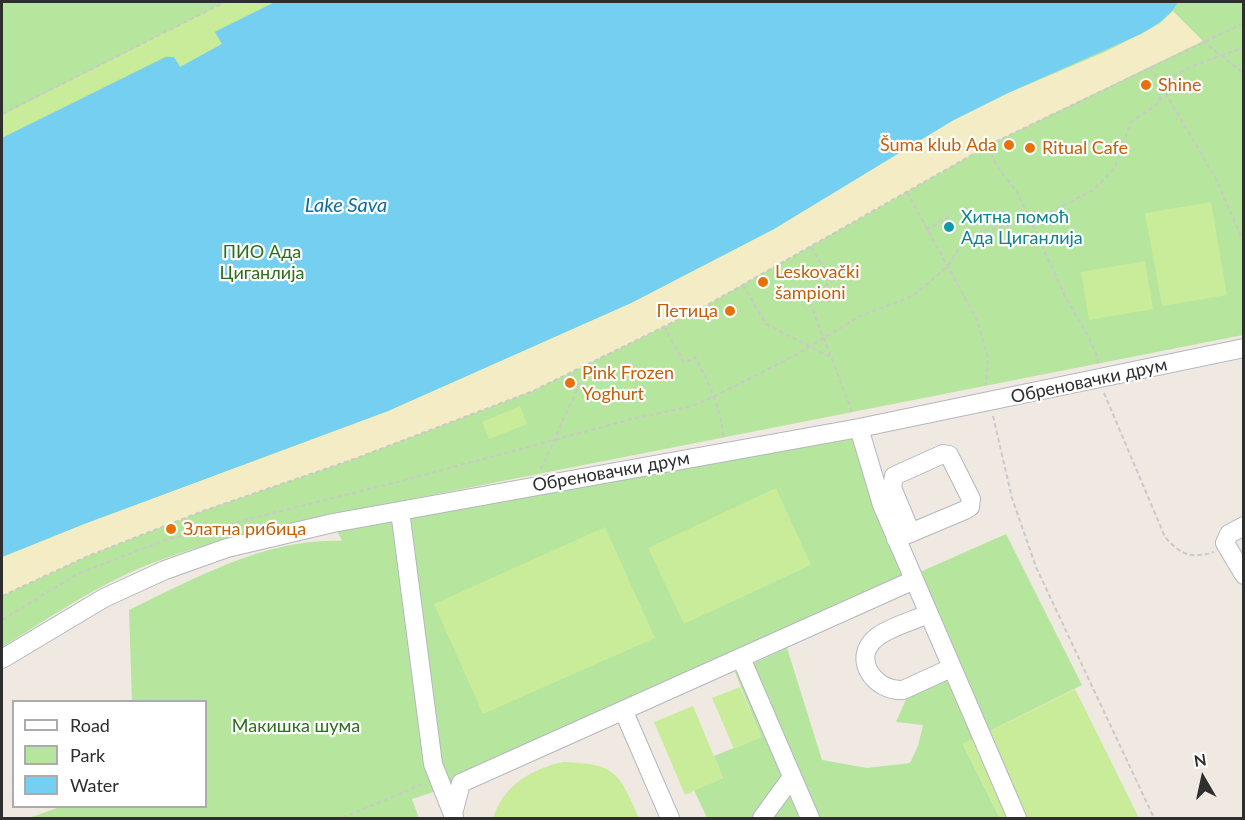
<!DOCTYPE html>
<meta charset="utf-8">
<style>
body{margin:0}
#map{position:relative;width:1245px;height:820px;overflow:hidden;background:#efe9e1;font-family:Lato,sans-serif}
canvas{display:block}
.frame{position:absolute;inset:0;border:3px solid #2e2e2e;pointer-events:none}
.legend{position:absolute;left:12px;top:700px;width:195px;height:108px;box-sizing:border-box;background:#fff;border:2px solid #ababab;margin:0;padding:8px 10px;list-style:none;font-size:18px;color:#2e2e2e}
.legend li{display:flex;align-items:center;gap:12px;height:30px}
.legend b{width:30px;border:2px solid #ababab}
.north{position:absolute;left:1173px;top:748px;width:60px;height:60px;-webkit-text-stroke:4px #fff;paint-order:stroke;rotate:351deg;font-size:16px;font-weight:700;line-height:24px;text-align:center;color:#2e2e2e}
.north::after{content:'';display:block;margin:auto;width:21px;height:27px;background:#2e2e2e;clip-path:polygon(50% 0,100% 100%,50% 72%,0 100%)}
</style>
<div id="map">
<canvas width="1245" height="820"></canvas>
<div class="frame"></div>
<ul class="legend">
<li><b style="height:8px;background:#fff"></b>Road</li>
<li><b style="height:16px;background:#b6e59e"></b>Park</li>
<li><b style="height:16px;background:#75cff0"></b>Water</li>
</ul>
<div class="north">N</div>
</div>
<script>
const ctx = document.querySelector('canvas').getContext('2d');
ctx.lineJoin = 'round';
function fillPath(path, color) {
  ctx.fillStyle = color;
  ctx.fill(path, 'evenodd');
}
function trace(path, color, width, dash) {
  ctx.strokeStyle = color;
  ctx.lineWidth = width;
  ctx.lineCap = dash ? 'butt' : 'round';
  ctx.setLineDash(dash || []);
  ctx.stroke(path);
}
function drawText(font, color, halo, rows, align = 'center') {
  ctx.font = font + ' Lato,sans-serif';
  ctx.lineWidth = 4.5;
  ctx.setLineDash([]);
  ctx.textBaseline = 'middle';
  ctx.strokeStyle = halo;
  ctx.fillStyle = color;
  for (const [text, x, y, turn = 0] of rows) {
    ctx.save();
    ctx.translate(x, y);
    ctx.rotate((+turn || 0) * Math.PI / 180);
    ctx.textAlign = isNaN(turn) ? turn : align;
    if (halo) ctx.strokeText(text, 0, 0);
    ctx.fillText(text, 0, 0);
    ctx.restore();
  }
}
fillPath(new Path2D(`
 M2,2H1243V335L310,519C249,534 186,547 129,573C85,593 43,622 2,647Z
 M859,428L920,572L1006,534L1082,685L963,744L1000,818H707L694,790L723,778L714,756L761,737L735,672L787,648L822,760L867,768L910,763L918,746L923,725L896,722L908,695L951,668L914,581L461,783L412,799L419,818H29L60,807L206,806V702L132,701L129,610C196,578 266,538 342,541L333,523Z`), '#b6e59e');
fillPath(new Path2D(`
 M1173,11L1203,41L993,143L700,309L533,391L354,459L203,511L88,556L2,596V557L84,524L388,411L631,303L774,229L951,121L1008,93L1107,51L1159,24Z`), '#f3ecc5');
fillPath(new Path2D(`
 M225,2H275L215,31L222,44L180,67L174,57L166,56L2,138V115Z
 M1211,202L1227,295L1162,306L1145,213Z
 M1145,261L1153,309L1089,320L1081,272Z
 M520,406L527,424L489,439L482,422Z
 M776,488L811,565L684,624L648,548Z
 M605,527L655,638L483,714L434,604Z
 M740,687L761,737L734,749L712,698Z
 M1075,689L1139,818H1000L963,744Z
 M693,706L723,778L685,795L654,722Z
 M564,762C617,764 619,773 639,818H493C503,786 532,768 564,762Z`), '#c9ec9a');
fillPath(new Path2D(`
 M275,2H1178C1170,17 1156,25 1141,34L1008,93L952,121L774,229L631,303L388,411L84,524L2,557V138L166,57H174L180,67L222,44L215,32Z`), '#75cff0');
const minor = new Path2D(`
 M859,428L882,505L1017,818
 M400,511L433,764L454,817
 M1244,526L1229,534L1225,543L1244,575
 M896,539L965,510L970,507L971,499L949,455L943,454L894,476L892,488L911,533
 M928,614C912,621 890,627 877,637C850,658 875,692 903,690L951,668
 M741,658L810,818
 M2,659L104,598L165,570L227,548L333,523L859,428L1244,348
 M624,712L670,818
 M453,814L461,783L914,580
 M762,818L792,777`);
trace(minor, '#b4b7c1', 20);
trace(new Path2D(`
 M1203,41L1244,74
 M1150,67L1216,179L1244,243
 M2,114L225,2
 M987,147L999,169L1017,192L1066,298L1088,336L1097,356L1098,364
 M907,192L977,320L988,358L986,385
 M926,230L951,215
 M811,247L832,282L808,297L853,414
 M743,285L766,324L830,357
 M664,326L684,363L695,357C710,384 720,408 724,438
 M1104,393L1165,537C1181,555 1191,559 1214,552
 M993,416L1012,498L1036,567L1154,818
 M541,469L588,365
 M2,596L88,556L203,511L354,459L533,391L700,309L993,143L1244,23
 M2,620L77,574L165,540L405,480L632,419L692,406L715,396L794,356L860,316L913,296L948,266L963,242L970,237L984,231L1038,219L1093,190L1114,169L1131,122L1159,103L1165,80L1193,66L1244,47
 M342,818L425,783`), '#c9c9c9', 2, [4.5, 3]);
trace(minor, '#fff', 18);
for (const [x, y, r, color] of [
 [1146,85,6,"#e8710a"],
 [1009,145,6,"#e8710a"],
 [1030,148,6,"#e8710a"],
 [949,227,6,"#0f9aa8"],
 [763,282,6,"#e8710a"],
 [730,311,6,"#e8710a"],
 [570,383,6,"#e8710a"],
 [171,529,6,"#e8710a"]
]) {
  const dot = new Path2D();
  dot.arc(x, y, r, 0, 2 * Math.PI);
  ctx.fillStyle = color;
  ctx.fill(dot);
  trace(dot, '#fff', 2);
}
drawText('18px', '#c56008', '#fff', [
 ["Shine",1158,85],
 ["Šuma klub Ada",997,145,"right"],
 ["Ritual Cafe",1042,148],
 ["Leskovački",775,272],
 ["šampioni",775,293],
 ["Петица",718,311,"right"],
 ["Pink Frozen",582,373],
 ["Yoghurt",582,394],
 ["Златна рибица",183,529]
], 'left');
drawText('18px', '#0d838f', '#fff', [
 ["Хитна помоћ",961,217],
 ["Ада Циганлија",961,238]
], 'left');
drawText('18px', '#2c6e1b', '#fff', [
 ["ПИО Ада",262,252],
 ["Циганлија",262,273],
 ["Макишка шума",296,726]
]);
drawText('18px', '#2e2e2e', '#fff', [
 ["Обреновачки друм",1089,381,-12],
 ["Обреновачки друм",611,472,-10]
]);
drawText('italic 20px', '#0d6fa3', '#fff', [
 ["Lake Sava",346,206]
]);
</script>
